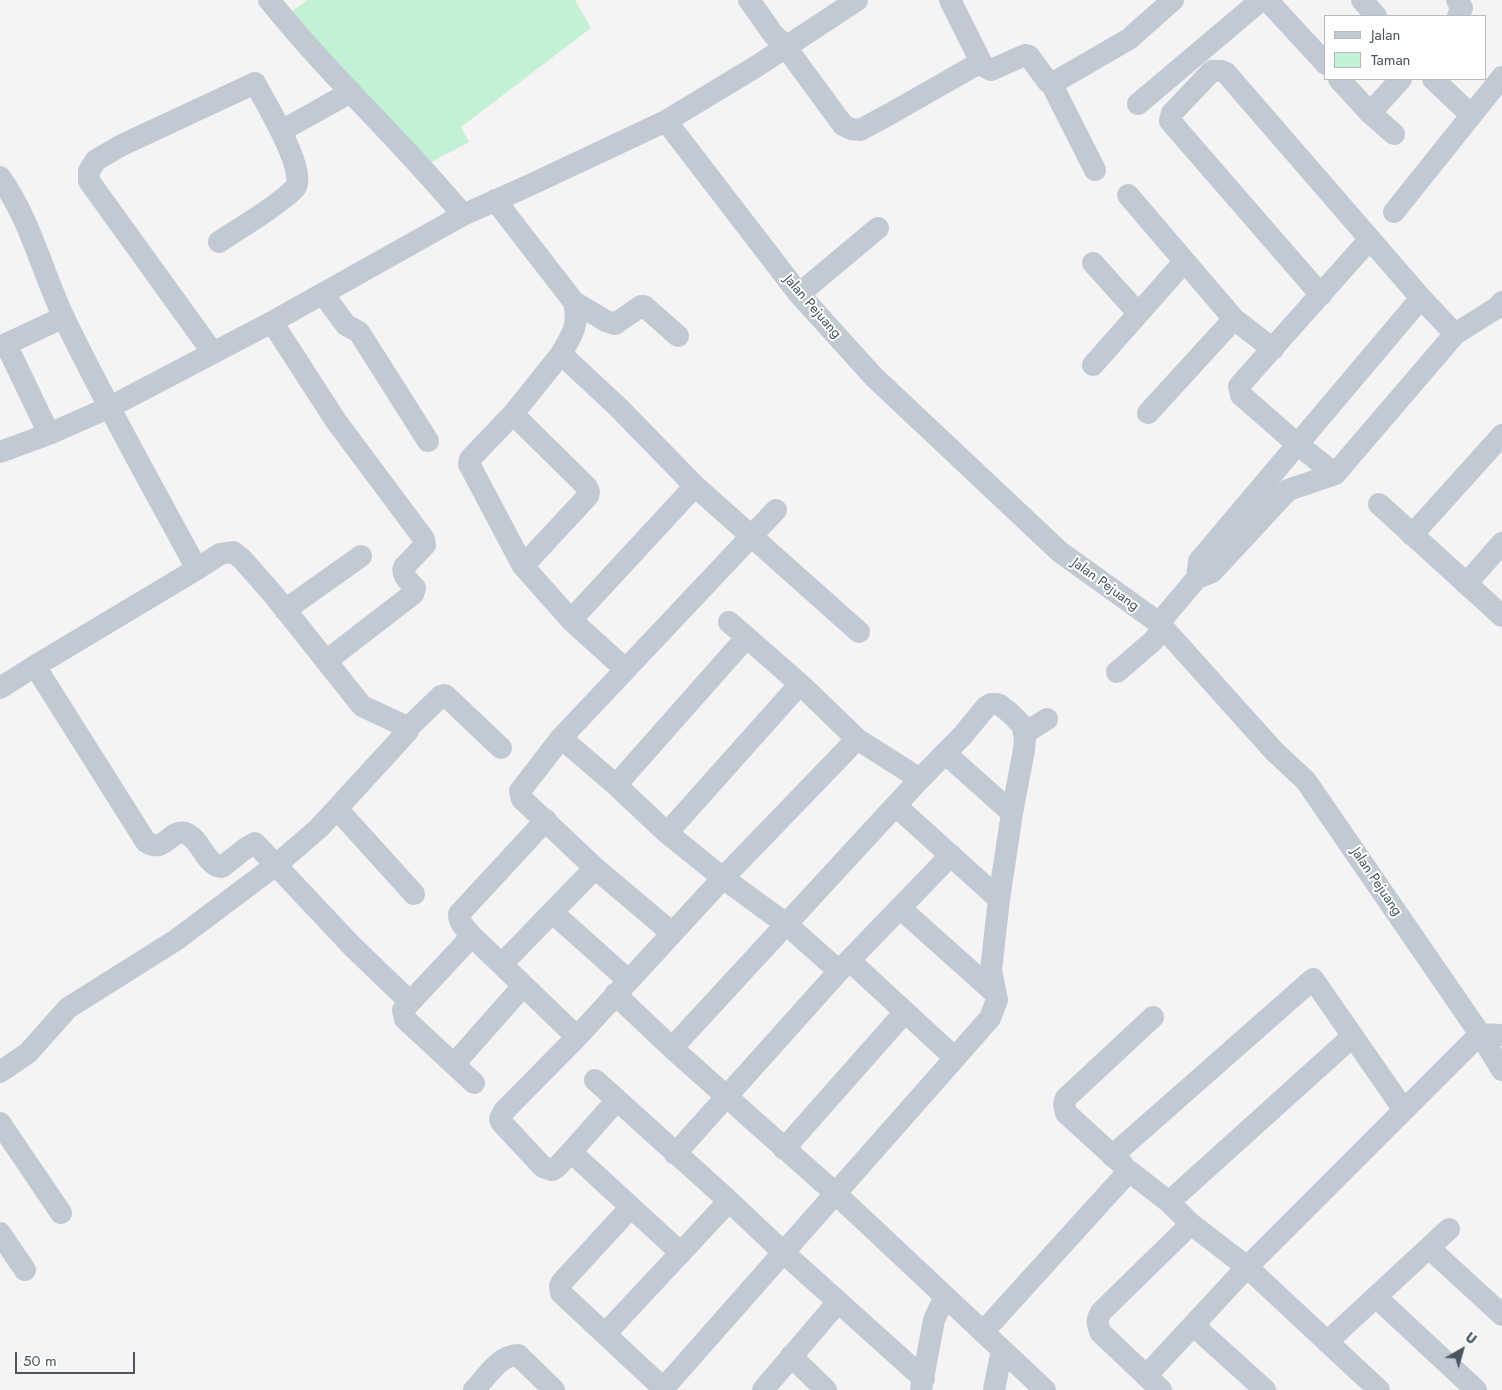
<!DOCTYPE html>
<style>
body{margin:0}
#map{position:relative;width:1502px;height:1390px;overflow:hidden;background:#f5f3f3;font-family:Jost,sans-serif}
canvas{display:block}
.legend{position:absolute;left:1324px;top:15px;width:162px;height:65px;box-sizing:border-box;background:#fff;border:1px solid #b7bbc0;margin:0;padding:6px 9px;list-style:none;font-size:15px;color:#4a5661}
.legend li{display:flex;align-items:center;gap:10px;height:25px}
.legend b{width:25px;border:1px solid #b7bbc0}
.north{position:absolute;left:1437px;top:1325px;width:50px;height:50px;-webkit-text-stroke:4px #fff;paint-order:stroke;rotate:38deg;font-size:14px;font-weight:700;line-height:20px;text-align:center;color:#4a5661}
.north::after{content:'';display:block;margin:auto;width:18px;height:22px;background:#4a5661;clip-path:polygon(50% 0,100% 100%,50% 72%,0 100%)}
.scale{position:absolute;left:15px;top:1352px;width:120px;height:22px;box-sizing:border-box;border:2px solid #4a5661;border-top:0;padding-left:6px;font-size:15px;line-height:18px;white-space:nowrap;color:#4a5661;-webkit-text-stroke:4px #fff;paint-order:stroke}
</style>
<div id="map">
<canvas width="1502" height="1390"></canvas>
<ul class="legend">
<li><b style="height:6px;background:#c1cad2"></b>Jalan</li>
<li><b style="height:14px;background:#c3f1d5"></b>Taman</li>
</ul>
<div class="north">U</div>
<div class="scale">50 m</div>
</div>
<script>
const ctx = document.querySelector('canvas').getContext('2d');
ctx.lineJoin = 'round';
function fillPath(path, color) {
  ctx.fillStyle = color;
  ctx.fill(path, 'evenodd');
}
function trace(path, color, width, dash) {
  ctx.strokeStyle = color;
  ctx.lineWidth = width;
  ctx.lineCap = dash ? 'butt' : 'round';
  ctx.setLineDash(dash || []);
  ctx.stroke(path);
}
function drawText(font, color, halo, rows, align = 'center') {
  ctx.font = font + ' Jost,sans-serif';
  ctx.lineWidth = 4;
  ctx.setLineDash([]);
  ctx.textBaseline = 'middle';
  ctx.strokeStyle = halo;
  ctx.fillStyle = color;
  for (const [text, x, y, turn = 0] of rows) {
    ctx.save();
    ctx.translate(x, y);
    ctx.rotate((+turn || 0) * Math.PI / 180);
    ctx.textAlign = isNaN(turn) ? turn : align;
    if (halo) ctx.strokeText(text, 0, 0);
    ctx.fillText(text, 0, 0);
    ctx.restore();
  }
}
fillPath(new Path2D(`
 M307,0H575L591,28L461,127L469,142L430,163L290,13Z`), '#c3f1d5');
trace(new Path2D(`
 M269,0C329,75 401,140 463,215
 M749,0L773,34L785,46L843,125L851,129L860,130L888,115L981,62L983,66L991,70L1025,55L1029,56L1048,82L1053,83L1129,39L1173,0
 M950,0L981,62
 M1267,0L1326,64
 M1362,0L1376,16
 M1457,0L1462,8L1458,16
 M1339,79L1370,113L1394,134
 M1433,79L1470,114
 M1051,83L1095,170
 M1138,104L1261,0
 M1370,113L1401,79
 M666,121L757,66L857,0
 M281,131L351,92
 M0,177C30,219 42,271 64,318C105,403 152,486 197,569L35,666L146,842C165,854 170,829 185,833C201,838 205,866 222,867L246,848L255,843L352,946L410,1002
 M1128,195L1234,319L1273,349
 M495,200L574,302C579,326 573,333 561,354L618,407L695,486L859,632
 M1394,212L1502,77
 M1093,263L1138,313
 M323,294L346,325L359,332L428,441
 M799,294L878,228
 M1321,295L1170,121L1172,113L1212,71H1221L1226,73L1421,298
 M574,302L606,321L615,324L641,306H644L678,336
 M272,322L336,421L424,539L425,545L404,567C401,575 409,581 415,588L413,594L326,661
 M6,344L49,434
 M0,347L64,317
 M213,353L89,181V171L96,160L122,145L255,83C264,100 308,172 295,188C291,193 285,197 280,201C261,216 240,228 219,242
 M561,354L513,414L470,459L469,464L523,566L571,620L625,669
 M1093,365L1184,262
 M1148,413L1234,319
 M513,414L587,487L589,492L588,496L523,566
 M0,452L49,434L108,408L272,322L463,215L530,185L666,121L799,294L874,377L1060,552L1159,623L1274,751L1306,781L1480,1034L1502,1035
 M1335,474L1297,444L1241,395L1239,386L1369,240
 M1379,504L1502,616
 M1412,535L1502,435
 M1197,578L1199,561L1421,298L1455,334L1498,307L1502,302
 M1466,584L1502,543
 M285,610L361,556
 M571,620L695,486
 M729,622L800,684L857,739L920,779
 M1117,672L1153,641L1159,633V623L1197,578L1212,572L1288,490L1335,474L1455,334
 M0,688L35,666
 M408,728L441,696L445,695L501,748
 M1025,733L1047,719
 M561,738L616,785L667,833L723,878L786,924L839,971
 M945,753L1012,813
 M616,785L746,638
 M896,806L999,899
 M338,810L414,894
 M546,820L459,914C459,924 466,929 472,936L577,1037
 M667,833L800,684
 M900,908L995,993
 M552,912L628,980
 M672,933L595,868L522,799L520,791L561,738L776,510
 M472,936L403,1010L405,1019L474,1083
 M850,961L955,1058
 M502,964L595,868
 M615,994L672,1048L835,1193L1045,1390
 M455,1063L523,986
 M0,1072L28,1053L68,1008L176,940L276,865L319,828L408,731V728L405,726L362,706L272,593L242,559L233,552L220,554L197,569
 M595,1080L729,1201L784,1253L924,1379
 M617,1100L571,1152L557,1167L552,1170L543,1167L502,1123L500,1119L504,1111L577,1037L723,878L857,739
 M0,1123L61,1213
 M784,1149L905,1012
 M571,1152L681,1253
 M675,1154L839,971L951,855
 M1112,1156L1313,979L1404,1110
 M1123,1165L1066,1113L1064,1104L1066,1098L1153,1017
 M1169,1202L1353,1036
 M631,1207L562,1282L560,1286L561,1293L665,1390
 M0,1233L25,1270
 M1429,1248L1502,1315
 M1376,1297L1476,1390
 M1193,1325L1265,1390
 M983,1332L1129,1171L1169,1202L1191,1224L1247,1267L1379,1390
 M605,1334L729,1201
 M1327,1342L1449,1229
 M791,1356L826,1390
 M1146,1376L1247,1267L1480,1034L1502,1070
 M921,1389L934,1320L945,1296
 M474,1390C486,1378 499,1355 518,1355L554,1390
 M662,1390L955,1058L990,1018L997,1000L991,970L999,899L1012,813L1024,750L1025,738L1022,725L1010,713L1000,705L996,704H991L986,707L963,735L920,779L672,1048
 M763,1390L838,1302
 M994,1390L1002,1350
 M1161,1390L1101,1333C1097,1324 1096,1321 1101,1312L1191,1224`), '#c1cad2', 22);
drawText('14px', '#4a5661', '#fff', [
 ["Jalan Pejuang",812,307,49],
 ["Jalan Pejuang",1105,585,36],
 ["Jalan Pejuang",1376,882,56]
]);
</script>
